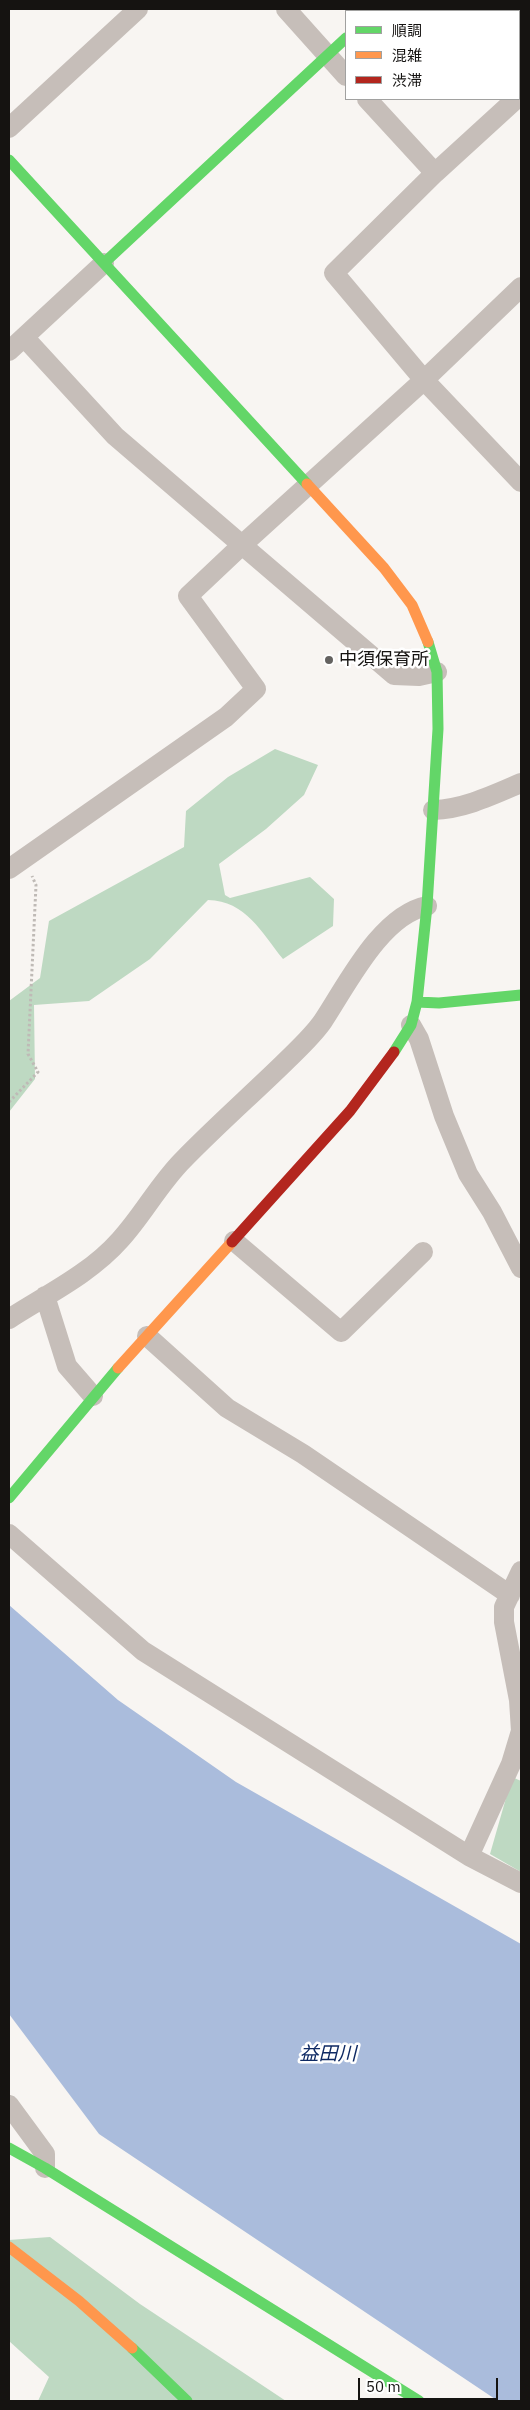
<!DOCTYPE html>
<meta charset="utf-8">
<style>
body{margin:0}
#map{position:relative;width:530px;height:2410px;overflow:hidden;background:#f8f5f2;font-family:"IBM Plex Sans","Noto Sans JP",sans-serif}
canvas{display:block}
.frame{position:absolute;inset:0;border:10px solid #151311;pointer-events:none}
.legend{position:absolute;left:345px;top:10px;width:175px;height:90px;box-sizing:border-box;background:#fff;border:1px solid #a1a1a0;margin:0;padding:6px 9px;list-style:none;font-size:15px;color:#151311}
.legend li{display:flex;align-items:center;gap:10px;height:25px}
.legend b{width:25px;border:1px solid #a1a1a0}
.scale{position:absolute;left:358px;top:2378px;width:140px;height:22px;box-sizing:border-box;border:2px solid #151311;border-top:0;padding-left:6px;font-size:15px;line-height:18px;white-space:nowrap;color:#151311;-webkit-text-stroke:4px #fff;paint-order:stroke}
</style>
<div id="map">
<canvas width="530" height="2410"></canvas>
<div class="frame"></div>
<ul class="legend">
<li><b style="height:6px;background:#63d668"></b>順調</li>
<li><b style="height:6px;background:#ff974d"></b>混雑</li>
<li><b style="height:6px;background:#b3261e"></b>渋滞</li>
</ul>
<div class="scale">50 m</div>
</div>
<script>
const ctx = document.querySelector('canvas').getContext('2d');
ctx.lineJoin = 'round';
function fillPath(path, color) {
  ctx.fillStyle = color;
  ctx.fill(path, 'evenodd');
}
function trace(path, color, width, dash) {
  ctx.strokeStyle = color;
  ctx.lineWidth = width;
  ctx.lineCap = dash ? 'butt' : 'round';
  ctx.setLineDash(dash || []);
  ctx.stroke(path);
}
function drawText(font, color, halo, rows, align = 'center') {
  ctx.font = font + ' "IBM Plex Sans","Noto Sans JP",sans-serif';
  ctx.lineWidth = 5;
  ctx.setLineDash([]);
  ctx.textBaseline = 'middle';
  ctx.strokeStyle = halo;
  ctx.fillStyle = color;
  for (const [text, x, y, turn = 0] of rows) {
    ctx.save();
    ctx.translate(x, y);
    ctx.rotate((+turn || 0) * Math.PI / 180);
    ctx.textAlign = isNaN(turn) ? turn : align;
    if (halo) ctx.strokeText(text, 0, 0);
    ctx.fillText(text, 0, 0);
    ctx.restore();
  }
}
fillPath(new Path2D(`
 M275,749L318,765L304,795L266,829L219,864L225,895L230,898L310,877L334,899L333,926L283,959C261,932 246,901 208,900L150,959L89,1001L34,1005L35,1079L9,1112V1001L40,978L49,921L184,847L186,811L228,777Z
 M512,1777L521,1781V1872L490,1854Z
 M50,2237L140,2304L286,2401H38L49,2377L9,2341V2240Z`), '#bed9c2');
fillPath(new Path2D(`
 M9,1605L118,1700L236,1782L521,1944V2401H498L99,2134L9,2014Z`), '#aabcdc');
trace(new Path2D(`
 M9,1102L38,1072L28,1054L36,885L32,876`), '#bfbab6', 3, [2.5, 2.5]);
trace(new Path2D(`
 M286,9L346,76
 M367,99L435,173
 M516,99L435,173L334,273L424,380L521,482
 M9,128L138,9
 M24,337L115,436L242,545L424,380L521,287
 M9,351L104,263
 M433,810C464,809 493,795 521,783
 M9,869L226,717L256,689L188,596L242,545L394,675L419,676L437,672
 M411,1025L419,1039L444,1116L468,1174L492,1212L521,1268
 M234,1241L341,1332L423,1252
 M45,1296L67,1366L93,1396
 M9,1319C46,1295 90,1274 120,1240C143,1215 159,1184 183,1160C215,1127 249,1097 282,1065C296,1051 312,1037 323,1021C347,985 381,915 427,906
 M147,1336L227,1408L303,1454L510,1595
 M9,1534L143,1651L469,1856L521,1883
 M469,1856L511,1764L521,1731L519,1700L504,1622V1607L521,1571
 M9,2105L45,2154V2168`), '#c6beb9', 20);
trace(new Path2D(`
 M375,11L378,9
 M9,160L307,484
 M104,263L346,38
 M417,1002L439,1003L521,995
 M394,1052L411,1025L417,1002L427,906L438,729L437,672L428,642
 M9,1498L118,1368
 M9,2148L45,2168L419,2401
 M132,2348L187,2401`), '#63d668', 11);
trace(new Path2D(`
 M307,484L384,568L412,605L428,642
 M118,1368L232,1242
 M9,2247L79,2301L132,2348`), '#ff974d', 11);
trace(new Path2D(`
 M232,1242L350,1111L394,1052`), '#b3261e', 11);
for (const [x, y, r, color] of [
 [329,660,5,"#646260"]
]) {
  const dot = new Path2D();
  dot.arc(x, y, r, 0, 2 * Math.PI);
  ctx.fillStyle = color;
  ctx.fill(dot);
  trace(dot, '#fff', 2);
}
drawText('18px', '#151311', '#fff', [
 ["中須保育所",339,660]
], 'left');
drawText('italic 19px', '#0e2963', '#fff', [
 ["益田川",328,2055]
]);
</script>
